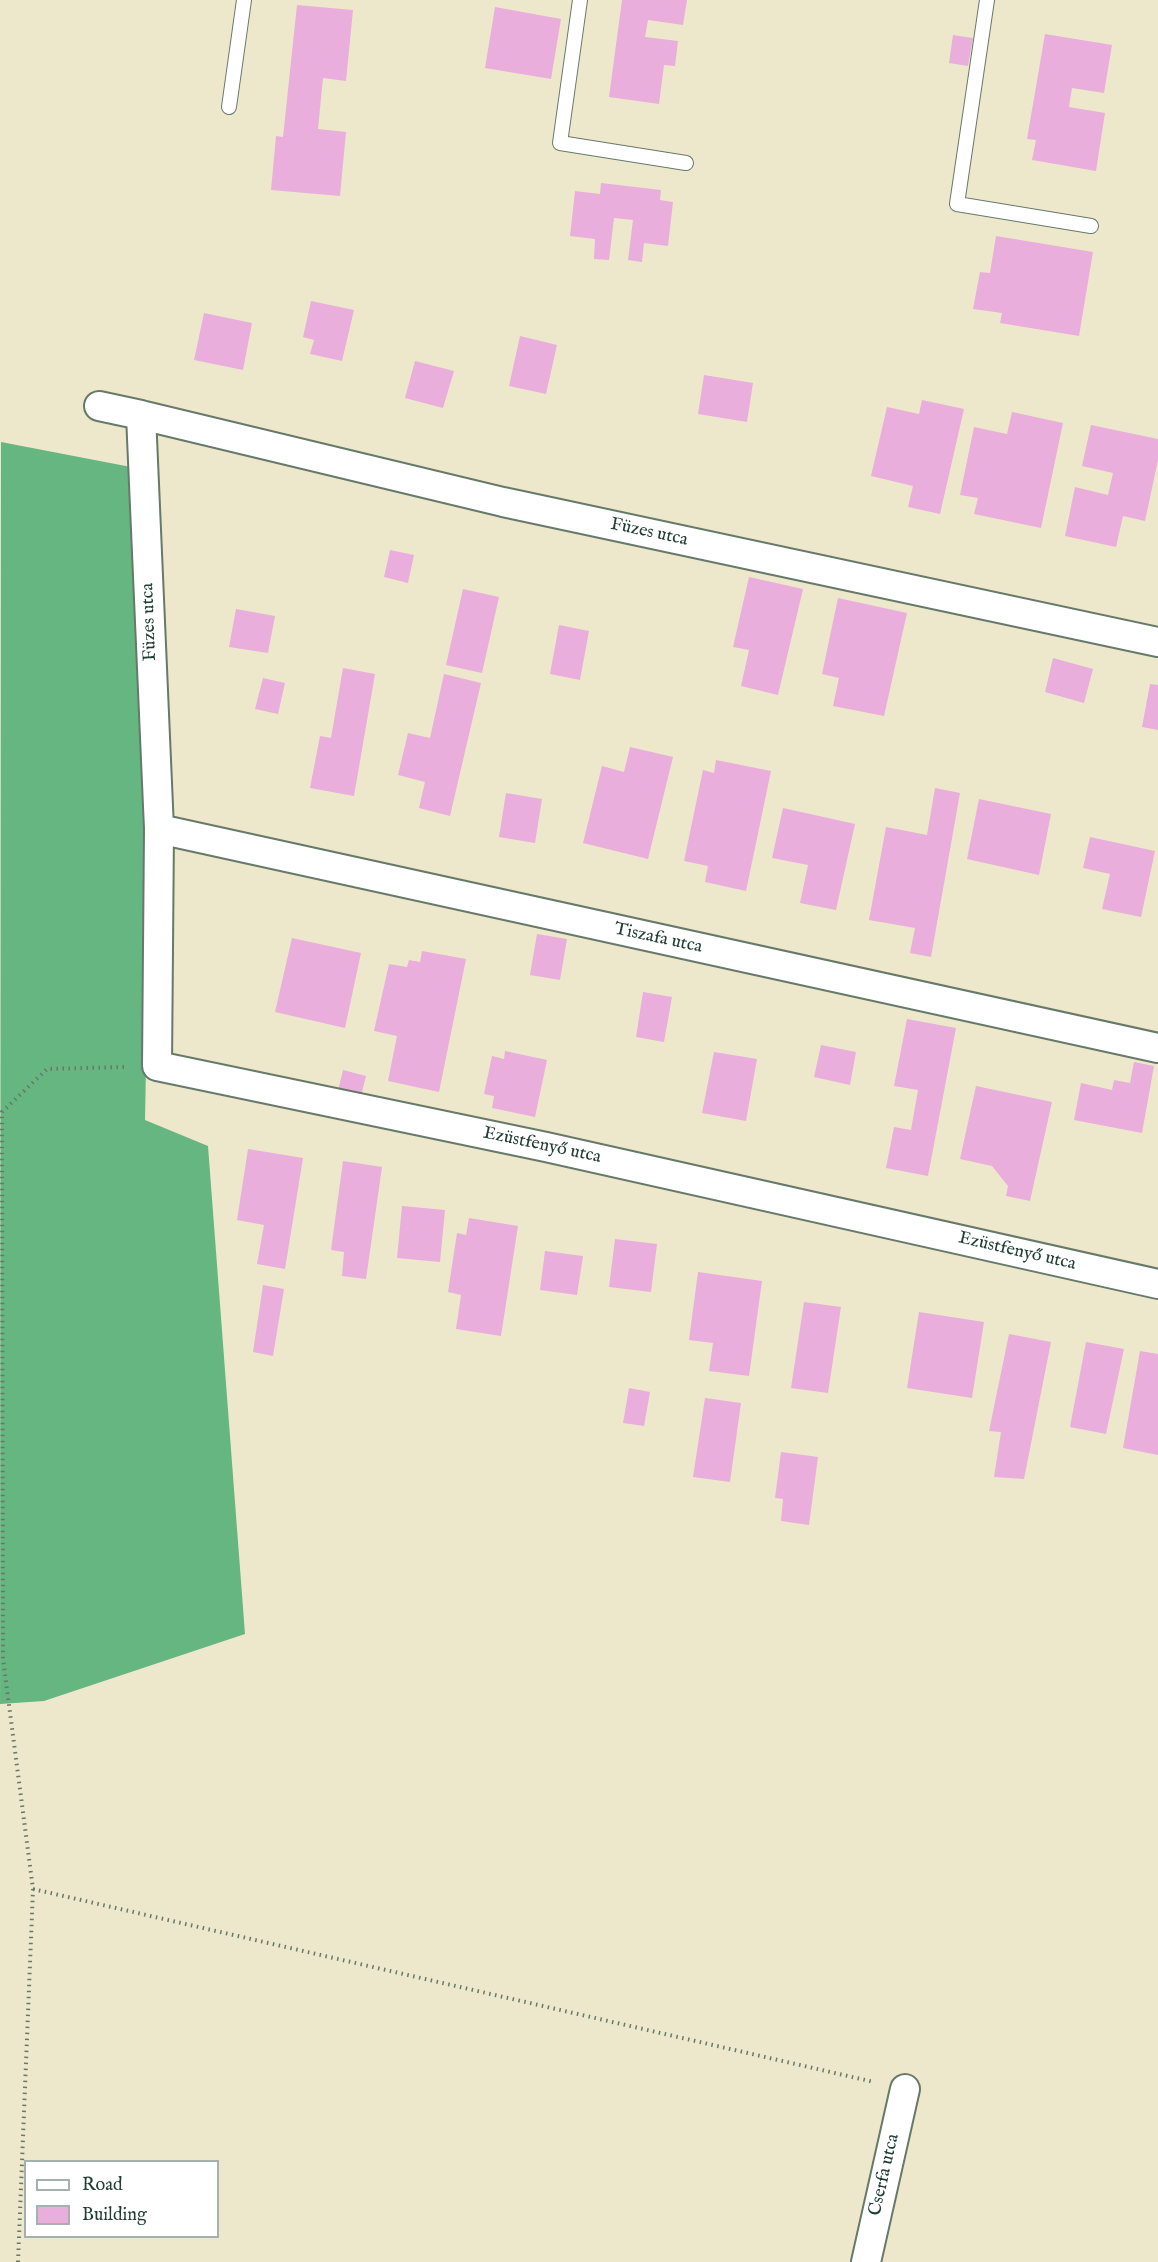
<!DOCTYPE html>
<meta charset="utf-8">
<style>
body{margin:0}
#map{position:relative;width:1158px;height:2262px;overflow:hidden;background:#ede8cc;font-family:"IM FELL English",serif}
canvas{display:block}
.legend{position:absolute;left:24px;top:2160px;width:195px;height:78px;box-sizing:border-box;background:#fff;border:2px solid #a5b1ae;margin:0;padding:8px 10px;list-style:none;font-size:18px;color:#1f3d34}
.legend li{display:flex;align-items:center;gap:12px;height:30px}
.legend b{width:30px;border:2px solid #a5b1ae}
</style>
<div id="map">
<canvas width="1158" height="2262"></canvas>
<ul class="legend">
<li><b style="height:8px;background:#fff"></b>Road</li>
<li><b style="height:16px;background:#e9aedb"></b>Building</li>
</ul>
</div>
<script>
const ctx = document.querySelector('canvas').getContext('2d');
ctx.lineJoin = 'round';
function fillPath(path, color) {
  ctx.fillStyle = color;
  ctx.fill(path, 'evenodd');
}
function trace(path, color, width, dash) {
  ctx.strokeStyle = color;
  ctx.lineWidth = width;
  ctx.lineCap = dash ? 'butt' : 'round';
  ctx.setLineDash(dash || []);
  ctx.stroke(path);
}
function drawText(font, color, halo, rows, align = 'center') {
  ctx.font = font + ' "IM FELL English",serif';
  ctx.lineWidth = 5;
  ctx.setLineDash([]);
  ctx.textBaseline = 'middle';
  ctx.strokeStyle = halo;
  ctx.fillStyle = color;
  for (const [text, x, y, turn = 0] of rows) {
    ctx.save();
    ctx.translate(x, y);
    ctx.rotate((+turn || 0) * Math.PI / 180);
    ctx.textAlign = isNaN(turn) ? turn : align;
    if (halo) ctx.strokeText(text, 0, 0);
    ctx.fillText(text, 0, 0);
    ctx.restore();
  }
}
fillPath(new Path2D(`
 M1,442L157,472L145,1120L208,1146L245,1634L44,1701L0,1704Z`), '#66b682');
fillPath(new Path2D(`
 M622,0H687L683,25L648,20L645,37L678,41L675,66L664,65L659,104L609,97Z
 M297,5L353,10L346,81L323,78L318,129L346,132L340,196L271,190L276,136L283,137Z
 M495,7L561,19L551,79L485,68Z
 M1045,34L1112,45L1104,93L1072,88L1069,107L1105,113L1096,171L1032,160L1036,140L1027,139Z
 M953,35L973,38L968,66L949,63Z
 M601,183L661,190L660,200L673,202L668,246L644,243L642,262L628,260L633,220L614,218L609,260L594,259L595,239L570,236L575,191L600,194Z
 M996,236L1093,252L1079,336L1000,323L1002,313L973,309L980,272L990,273Z
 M311,301L354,310L342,361L310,354L314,340L303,337Z
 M204,313L252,323L243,370L194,360Z
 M520,336L557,345L546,394L509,386Z
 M415,361L454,371L443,408L405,398Z
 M704,375L753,383L747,422L698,414Z
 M922,400L964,409L940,514L908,507L913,486L871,476L887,407L919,414Z
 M1012,412L1063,423L1041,528L974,514L978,498L960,495L974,427L1007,434Z
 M1091,425L1158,439V460L1145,521L1123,516L1116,547L1065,536L1075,487L1108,495L1113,473L1082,466Z
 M390,550L414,555L408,583L384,577Z
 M749,577L803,589L778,695L741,686L749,650L733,647Z
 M463,589L499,597L482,673L446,665Z
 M838,598L907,613L884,716L833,706L839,678L822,674Z
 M236,609L275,616L268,653L229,647Z
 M559,625L589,631L580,680L550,674Z
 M1053,658L1093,669L1084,703L1045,692Z
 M343,668L375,674L354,796L310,788L320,736L331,738Z
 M444,674L481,683L450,816L419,808L425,782L398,775L408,733L430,738Z
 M263,678L285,683L278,714L255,709Z
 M1150,684L1158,685V730L1142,727Z
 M630,747L673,757L648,859L583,843L602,766L624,772Z
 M716,760L771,771L746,891L705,882L708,866L684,861L703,770L714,773Z
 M935,788L960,793L931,957L910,953L915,928L869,920L886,827L927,835Z
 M506,793L542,799L535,843L499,837Z
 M979,799L1051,814L1039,875L967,859Z
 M783,808L855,824L836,910L800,903L808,865L772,858Z
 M1090,837L1155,851L1141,917L1102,909L1110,874L1083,868Z
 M537,934L567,939L560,980L530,975Z
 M292,938L361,953L345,1028L275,1012Z
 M422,951L466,959L439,1092L388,1081L397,1036L374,1031L389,964L407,967L409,960L420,962Z
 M643,992L672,997L664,1042L636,1037Z
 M907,1019L956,1028L928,1176L886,1168L894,1127L911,1130L918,1090L894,1086Z
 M821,1045L856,1052L850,1085L814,1077Z
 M505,1051L547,1060L535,1117L492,1108L494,1096L484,1094L492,1056L504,1059Z
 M714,1052L757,1059L746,1121L702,1113Z
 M1134,1062L1154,1066L1142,1133L1074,1120L1081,1083L1112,1090L1114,1080L1130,1083Z
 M343,1070L366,1076L360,1100L337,1095Z
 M976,1086L1052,1102L1030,1201L1006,1196L1008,1186L992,1166L960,1159Z
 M248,1149L303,1158L285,1269L257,1264L264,1225L237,1220Z
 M343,1161L382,1167L366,1279L342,1276L344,1252L331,1250Z
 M402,1206L445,1210L440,1262L397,1258Z
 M469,1218L518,1226L501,1336L456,1329L461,1295L448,1292L457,1233L466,1235Z
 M615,1239L657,1244L651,1292L609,1287Z
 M545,1251L583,1256L577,1295L540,1290Z
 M698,1272L762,1281L749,1376L709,1371L713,1343L689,1340Z
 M263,1285L284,1289L273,1356L253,1352Z
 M804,1302L841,1307L828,1393L791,1388Z
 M919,1312L984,1322L972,1398L907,1388Z
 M1009,1334L1051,1342L1024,1479L994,1477L1001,1432L989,1431Z
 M1086,1342L1124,1349L1106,1434L1070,1427Z
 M1140,1351L1158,1354V1455L1123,1448Z
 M629,1388L650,1392L644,1426L623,1423Z
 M705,1398L741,1403L730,1482L693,1477Z
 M781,1452L818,1457L809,1525L781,1521L783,1499L775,1498Z`), '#e9aedb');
const service = new Path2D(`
 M580,0L560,143L686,163
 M987,0L957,204L1091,226
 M229,107L244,0`);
const minor = new Path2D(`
 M99,406L141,415
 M1158,642L503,502L141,415L159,829L157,1066L546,1147L1158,1284
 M159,829L1158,1048
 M866,2262L905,2089`);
trace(service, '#677969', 16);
trace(minor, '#677969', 32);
trace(new Path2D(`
 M33,1889L874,2082
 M18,2262L33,1889L3,1659L2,1112L47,1069L125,1067`), '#677969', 4, [1.5, 4.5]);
trace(service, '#fff', 14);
trace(minor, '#fff', 28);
drawText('18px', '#1f3d34', '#fff', [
 ["Füzes utca",649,533,12],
 ["Füzes utca",150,622,-92],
 ["Tiszafa utca",658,939,12],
 ["Ezüstfenyő utca",542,1146,12],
 ["Ezüstfenyő utca",1017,1252,13],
 ["Cserfa utca",885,2175,-77]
]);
</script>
